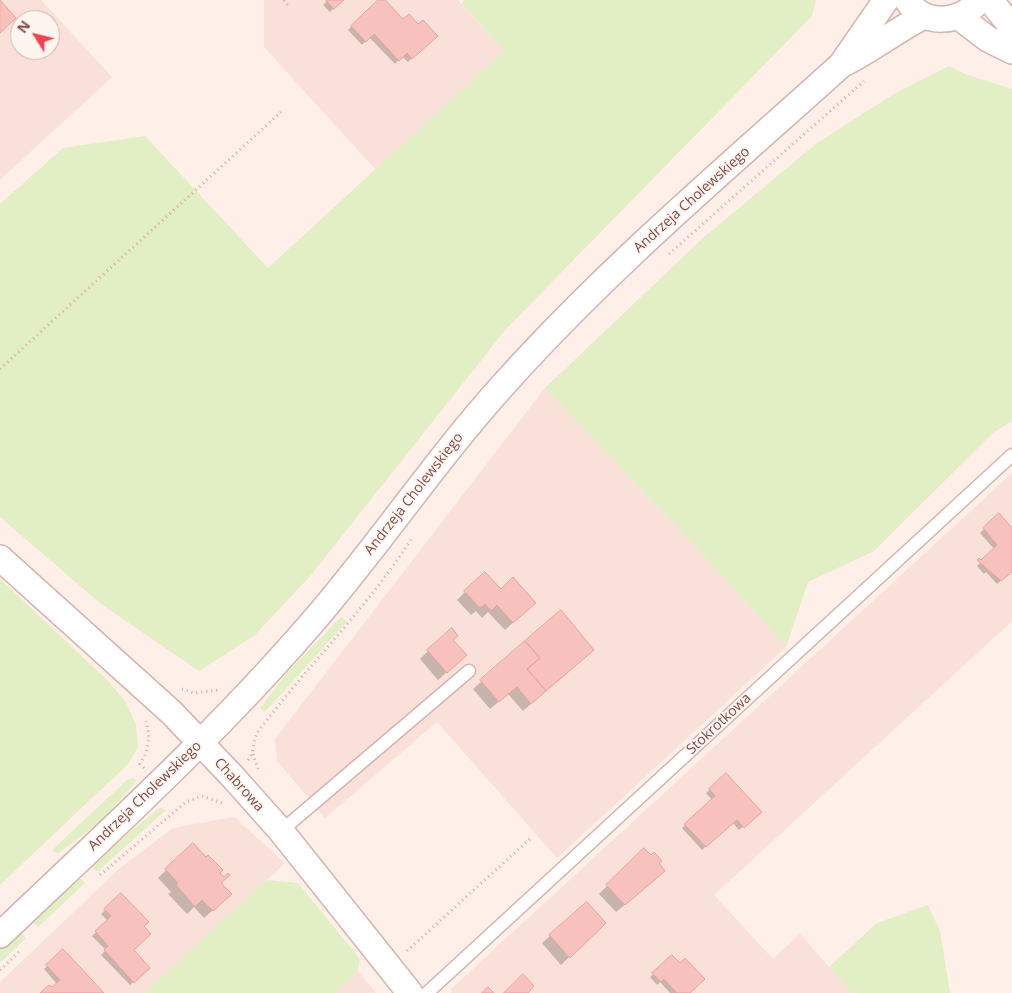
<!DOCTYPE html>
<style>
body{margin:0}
#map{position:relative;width:1012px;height:993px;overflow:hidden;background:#feefe8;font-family:"Open Sans",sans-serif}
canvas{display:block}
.north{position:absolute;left:10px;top:10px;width:50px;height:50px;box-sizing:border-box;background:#fff5f0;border:1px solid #cbb1ad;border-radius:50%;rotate:306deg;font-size:14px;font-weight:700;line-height:20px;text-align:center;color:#7c4b48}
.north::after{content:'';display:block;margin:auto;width:18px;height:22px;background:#f34252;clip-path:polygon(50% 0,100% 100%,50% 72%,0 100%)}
</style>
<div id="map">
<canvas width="1012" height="993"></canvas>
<div class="north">N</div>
</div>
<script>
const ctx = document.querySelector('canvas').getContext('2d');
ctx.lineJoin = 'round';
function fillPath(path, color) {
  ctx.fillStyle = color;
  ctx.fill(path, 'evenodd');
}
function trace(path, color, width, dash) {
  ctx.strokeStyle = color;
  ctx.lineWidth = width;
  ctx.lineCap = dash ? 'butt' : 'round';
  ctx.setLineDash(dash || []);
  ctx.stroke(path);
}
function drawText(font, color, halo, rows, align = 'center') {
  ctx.font = font + ' "Open Sans",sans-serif';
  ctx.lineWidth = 4;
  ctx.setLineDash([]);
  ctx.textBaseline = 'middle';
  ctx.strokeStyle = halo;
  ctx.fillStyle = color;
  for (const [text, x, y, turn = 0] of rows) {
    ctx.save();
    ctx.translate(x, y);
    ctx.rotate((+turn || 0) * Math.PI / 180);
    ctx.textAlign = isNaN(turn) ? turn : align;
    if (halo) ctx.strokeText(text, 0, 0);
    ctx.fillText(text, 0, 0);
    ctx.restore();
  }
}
fillPath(new Path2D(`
 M0,0H41L112,77L0,180ZM20,20H50V50H20Z
 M264,0H458L504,51L376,170L264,47Z
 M545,388L709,561L786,647L557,858L437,722L325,818L277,761L275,739Z
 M1012,473V621L714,895L773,959L800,934L852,993H451V989Z
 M234,817L285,863L144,993H0V982L119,869L173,828Z
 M358,971L376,993H335Z`), '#f9e1d9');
fillPath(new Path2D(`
 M464,0H816L812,16L506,329L311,575L255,635L199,671L101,604L0,517V204L63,148L145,136L268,268L504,51L462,4Z
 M949,66L965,74L1012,89V421L993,433L874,551L808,582L786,647L709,561L545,388L703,238L817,143L894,94Z
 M0,579L108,681L126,702L136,725L138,747L128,764L0,885Z
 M341,617L347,621L265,712L260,708L288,672Z
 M134,778L137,781L100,822L57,854L52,850L128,779Z
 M161,807L165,811L97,872L93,868L92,862Z
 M74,878L81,879L85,883L38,927L34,923V917Z
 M266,880L298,883L360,959L358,971L335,993H144Z
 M928,905L940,931L950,993H852L829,967L877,923Z
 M16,934H22L26,938L0,963V948Z`), '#e2eec4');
fillPath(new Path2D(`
 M328,0H342L330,12L323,5Z
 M379,0H383L403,21L436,36L408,62L402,56L395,64L369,37L362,45L348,30Z
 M999,515L1012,529V572L997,584L986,572L984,574L977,566L995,550L980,533Z
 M501,590L526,611L505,630L488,612L482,618L476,611L471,615L457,600L465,592Z
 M560,612L593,649L523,711L508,694L490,709L473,689Z
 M428,651L457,663L438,680L420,659Z
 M726,775L760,812L739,830L732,822L702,850L682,828L712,800L706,793Z
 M644,849L656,879L616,912L599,894Z
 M206,859L218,873L222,902L204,918L194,907L187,914L168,894L171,892L158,878L166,870Z
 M121,895L132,950L148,968L130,985L101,955L106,950L92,936L108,921L101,914Z
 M604,923L561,965L542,943L550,936Z
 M63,951L103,993H42L57,984L44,969Z
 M672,956L688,993H670L660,982L657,985L650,977Z`), '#0003');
const building = new Path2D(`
 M0,0L16,18L0,33Z
 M326,0H344L334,9Z
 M378,0H385L403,19L409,14L418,24L423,20L438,36L412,59L407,53L399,61L374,34L366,42L351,26Z
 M999,513L1012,528V572L1001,581L977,560L979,558L981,560L997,545L983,528Z
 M485,572L501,589L513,577L536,603L513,623L497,605L491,611L485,604L480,608L464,591Z
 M561,610L594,650L546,691L527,669L540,658L525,641Z
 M452,628L458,636L453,640L467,655L447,673L427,650Z
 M525,641L540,658L527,669L546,691L531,704L517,687L499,702L480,680Z
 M726,773L762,812L744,828L737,820L706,847L684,824L715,796L709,789Z
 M193,843L206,857L208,855L223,870L220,873L224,877L228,873L230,875L221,883L232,894L213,911L202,900L195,907L176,885L178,883L165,869Z
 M644,848L651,855L654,852L662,861L659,863L665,871L625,905L606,885Z
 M121,893L149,922L144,926L151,934L134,950L150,968L134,983L104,950L108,946L95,931L111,916L104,909Z
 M587,902L606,923L570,958L549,935Z
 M63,949L80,967L104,993H40L49,985L52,987L60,980L46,965Z
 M672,955L680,963L685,958L705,979L690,993H677L664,979L661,982L652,973Z
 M523,974L534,986L528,993H504Z
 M488,987L494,993H482Z`);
fillPath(building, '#f7c2bd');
trace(building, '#eba19b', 1);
const service = new Path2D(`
 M281,831L469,671
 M427,993L1012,455`);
const minor = new Path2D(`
 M907,0C923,27 962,24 979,0
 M990,0L1012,27
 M959,17L988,39L1012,51
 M841,65L886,0
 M0,558L172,713L232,776L281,831L410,993
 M0,935C106,834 214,736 310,625C378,547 435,460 505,383C608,268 727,168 841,65C870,51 895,31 924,16`);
trace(service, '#d5b4af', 15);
trace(minor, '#d5b4af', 28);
trace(new Path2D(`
 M284,0L289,7
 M669,254L864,81
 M0,369L281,112
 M182,689L194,693L220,690
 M253,754L258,769
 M248,760C256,750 252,738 260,729C309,664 368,607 412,538
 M144,768L140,764C149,750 151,738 146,721
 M100,875L186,802L202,796L225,804
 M407,951L532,837
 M0,970L20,951`), '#dda49f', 3, [1, 4]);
trace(service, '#fff', 12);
trace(minor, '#fff', 25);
drawText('14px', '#7c4b48', '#fff5f0', [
 ["Andrzeja Cholewskiego",692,200,-42],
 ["Andrzeja Cholewskiego",414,494,-52],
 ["Stokrotkowa",719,724,-43],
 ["Chabrowa",239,785,48],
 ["Andrzeja Cholewskiego",145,796,-44]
]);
</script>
